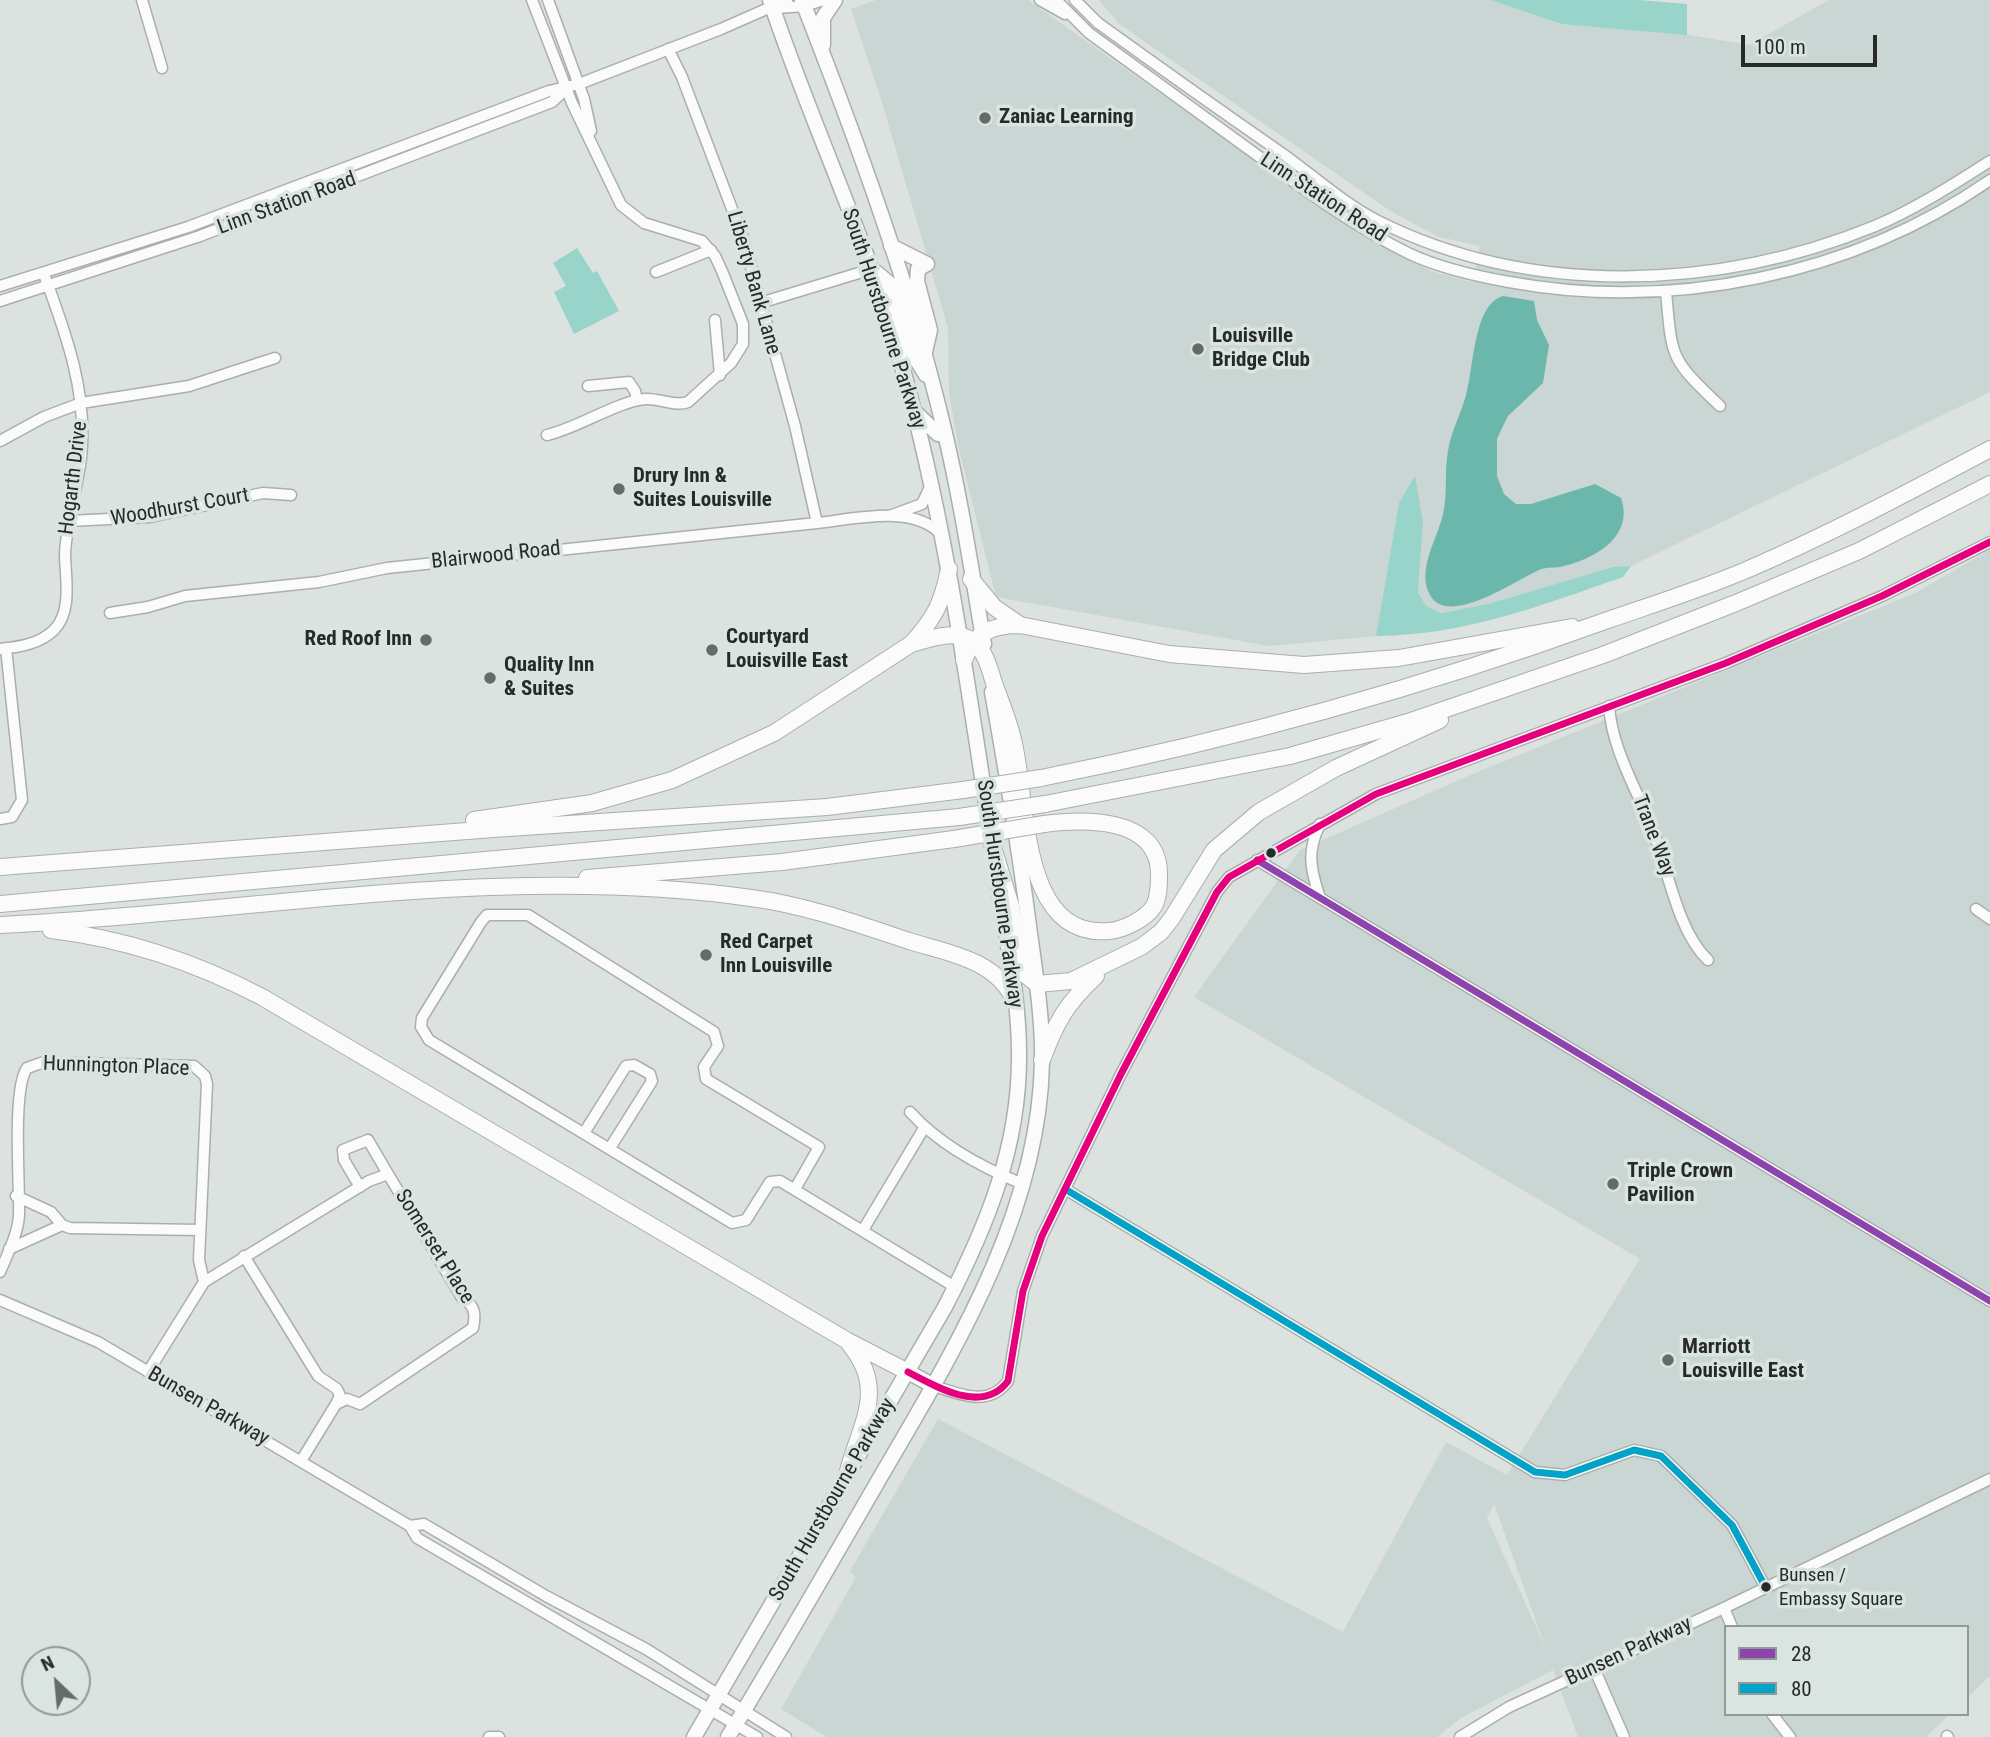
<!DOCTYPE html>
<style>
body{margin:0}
#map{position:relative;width:1990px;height:1737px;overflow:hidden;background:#dce2e0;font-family:"Roboto Condensed",sans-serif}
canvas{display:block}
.legend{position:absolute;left:1724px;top:1625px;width:245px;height:91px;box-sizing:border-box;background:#dae4e1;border:2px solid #929a97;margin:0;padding:9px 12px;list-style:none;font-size:21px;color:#262a29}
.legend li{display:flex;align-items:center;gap:14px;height:35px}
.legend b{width:35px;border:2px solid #929a97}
.north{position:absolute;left:21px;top:1646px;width:70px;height:70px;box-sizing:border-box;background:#dae4e1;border:2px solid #929a97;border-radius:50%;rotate:334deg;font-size:19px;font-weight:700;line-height:28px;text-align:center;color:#262a29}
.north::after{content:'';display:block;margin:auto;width:24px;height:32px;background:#666a69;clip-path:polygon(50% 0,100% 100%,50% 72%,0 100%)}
.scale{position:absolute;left:1741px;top:35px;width:136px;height:32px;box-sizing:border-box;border:4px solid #262a29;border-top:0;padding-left:9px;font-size:21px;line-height:24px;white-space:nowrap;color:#262a29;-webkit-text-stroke:5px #dae4e1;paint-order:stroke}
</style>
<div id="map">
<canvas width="1990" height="1737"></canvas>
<ul class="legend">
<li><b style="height:9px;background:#8e44ad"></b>28</li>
<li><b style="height:9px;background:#02a3c6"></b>80</li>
</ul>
<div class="north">N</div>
<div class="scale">100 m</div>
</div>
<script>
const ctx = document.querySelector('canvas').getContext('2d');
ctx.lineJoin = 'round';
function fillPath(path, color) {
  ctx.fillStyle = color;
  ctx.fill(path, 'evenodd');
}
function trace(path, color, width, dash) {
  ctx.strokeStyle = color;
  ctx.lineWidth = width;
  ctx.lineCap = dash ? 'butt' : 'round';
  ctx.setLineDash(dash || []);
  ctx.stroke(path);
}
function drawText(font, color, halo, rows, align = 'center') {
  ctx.font = font + ' "Roboto Condensed",sans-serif';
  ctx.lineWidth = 7;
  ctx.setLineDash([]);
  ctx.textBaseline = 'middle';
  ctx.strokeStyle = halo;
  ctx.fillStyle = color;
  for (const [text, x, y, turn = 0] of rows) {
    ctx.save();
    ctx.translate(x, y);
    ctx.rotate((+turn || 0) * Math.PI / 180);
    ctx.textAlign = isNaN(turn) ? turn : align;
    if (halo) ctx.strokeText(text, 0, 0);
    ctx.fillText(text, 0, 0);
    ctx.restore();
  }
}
fillPath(new Path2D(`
 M876,0H1028L1358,233L1431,271L1473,282L1480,246L1439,237L1392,212L1119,24L1099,0H1491L1561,24L1666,31L1749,45L1829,0H1990V392L1631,566L1613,567L1488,604L1441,613L1426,606L1418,592L1423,523L1399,503L1376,636L1269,646L996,597L958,445L949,392L948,328L881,99L851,9Z
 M1990,550V1676L1967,1698V1627H1726V1714H1950L1926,1737H1578L1553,1670L1461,1718L1437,1737H827L781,1709L856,1577L850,1571L938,1419L1343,1632L1446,1442L1507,1475L1640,1259L1194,997L1300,850L1468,776L1915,593ZM1494,1504L1546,1649L1487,1518Z`), '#c9d6d3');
fillPath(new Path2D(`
 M1491,0H1639L1687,4V35L1561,24Z
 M577,248L593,273L597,271L619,311L574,334L554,292L566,286L553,263Z
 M1415,476L1423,523L1418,592L1426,606L1441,613L1488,604L1613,567L1631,566L1623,577C1539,606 1466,635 1376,636L1399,503Z`), '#98d4c9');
fillPath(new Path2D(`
 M1503,296L1534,301L1537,320L1549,345L1543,383L1508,416L1502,428L1497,439V476L1504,494L1516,504H1531L1595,484L1621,498C1635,538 1592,560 1560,567C1553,568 1545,567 1539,570C1516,580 1448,628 1430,595C1416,570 1438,538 1443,514C1448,493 1444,472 1448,451C1451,431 1461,414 1466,395C1474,370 1473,304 1503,296Z`), '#6bb7ac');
const minor = new Path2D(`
 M142,0L162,68
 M532,0L572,103L621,205L644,223L702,241L715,256L722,271L743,324V344L731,363L688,402C675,407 660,398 645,399C616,402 578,428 547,435
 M548,0L584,99L591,131
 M1040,0L1065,14
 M1056,0L1089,33C1146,75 1204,116 1261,158C1308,192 1355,227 1408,253C1439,268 1475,276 1509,282C1673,312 1853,275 1990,180
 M1075,0L1098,23C1159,67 1221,111 1283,154C1314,176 1344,204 1378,221C1532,298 1719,290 1875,226C1915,209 1954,184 1990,161
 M777,8L805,6L823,0
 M668,49L682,77L743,238L795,426L817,523
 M656,272L711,250
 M0,286L188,227L549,91L579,84L721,29L787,0
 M1666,291C1672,360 1670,358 1720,406
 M0,301L200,236L552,102L567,88
 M760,303L872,269
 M715,320L720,375
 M588,386L629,382L635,391L637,400
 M0,441L44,417L81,403L189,386L275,358
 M892,515L922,504L931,485
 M69,521L150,517L263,493L291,495
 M110,613L148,607L185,596L319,582L387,568L817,523C855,519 913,504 941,534
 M0,649C19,647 40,644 54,630C73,611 65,576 65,553C67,520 77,490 81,458C88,395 67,336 45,277
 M1609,706C1612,749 1636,788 1652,828C1668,868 1677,931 1708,960
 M0,819L12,817L22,800L6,648
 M1257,860L1990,1301
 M1319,895C1310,867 1307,851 1320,824
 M1976,909L1990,919
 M910,1112C939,1144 983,1168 1023,1184
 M584,1133L626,1066L634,1065L650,1074L652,1081L610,1148
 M360,1187L344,1160L343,1150L368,1140L388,1174
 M795,1189L819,1147L706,1079L704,1067L718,1046L714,1032L528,915H487L481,922L422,1018L421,1027L429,1040L732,1223L746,1220L770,1182L780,1181L955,1287
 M1065,1189L1535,1472L1565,1475L1634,1450L1661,1456L1732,1525L1766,1588
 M16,1196L51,1212L62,1225L70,1228L200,1230
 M863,1230L924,1128
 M9,1249L62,1225
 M244,1256L318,1376L337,1389L340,1396L336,1404
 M0,1272C7,1255 18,1234 19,1215C20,1185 12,1089 27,1068L44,1062L194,1066L205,1076L207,1084L199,1260L204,1282
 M0,1300L98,1342L410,1526L417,1538L757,1737
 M148,1372L204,1282L369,1181L388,1174L462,1298C475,1305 476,1314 473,1328L360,1404L347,1399L336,1404L301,1461
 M934,1386C960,1394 988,1408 1008,1381L1023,1291L1042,1236L1121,1074L1217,892L1229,877L1376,794L1726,663L1882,596L1990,542
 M410,1526L424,1524L546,1596L646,1649L786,1737
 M1724,1608L1732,1627
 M1594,1668L1624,1737
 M1772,1714L1790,1737
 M1947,1736L1948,1737
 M489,1737H499
 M1460,1737L1509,1707L1724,1608L1990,1479`);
const major = new Path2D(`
 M770,0C810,121 866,236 900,359C945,517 967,680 992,843
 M802,0C857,141 909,282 944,429C961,500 972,573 984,644
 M823,45V18L835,0
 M891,246L927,264
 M872,269L890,284L914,356L926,375
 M925,352L930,330L917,281L918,269L927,264
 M916,413L938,434L945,433
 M908,1372L934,1386
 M694,1737L945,1307C987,1226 1020,1146 1019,1053C1019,994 1005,935 997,877
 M728,1737C779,1653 828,1568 877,1483C952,1354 1039,1216 1042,1062C1043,1017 1035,971 1029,926C1019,848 1006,770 992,692`);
const highway = new Path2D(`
 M971,579L994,607L1020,625
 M911,644C930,639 955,629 973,641C985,650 990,670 994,683C1001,703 1010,723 1014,744C1028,802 1020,939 1109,931C1123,930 1146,919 1154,906C1159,897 1159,884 1159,875C1160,816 1083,819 1044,824
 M964,660C975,632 992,625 1020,625L1169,654L1304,665L1399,658L1572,627
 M1041,778C1233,740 1421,688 1605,621C1651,605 1699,590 1744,571C1828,535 1909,492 1990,449
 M1045,804L1290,756L1408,722L1603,655L1736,603L1859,551L1990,484
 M474,820L592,803L672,780L774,733L911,644C935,618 942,603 949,569
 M992,844L1011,906L1022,972L1037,984L1071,981L1141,947L1161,932L1172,918L1214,850L1259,812L1336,768L1440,720
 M0,867L493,829L827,807L963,790
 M587,878L782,862L954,839
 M0,904L959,817
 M0,925C248,913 503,863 751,898C805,905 858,924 909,941C948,953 998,960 1015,1002
 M51,930C127,939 195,962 262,997L846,1340L908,1372
 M1042,1060C1056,1022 1066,1004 1096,976
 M847,1475C859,1425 888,1391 850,1345`);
trace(minor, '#aaafad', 13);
trace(major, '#aaafad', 17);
trace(highway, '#aaafad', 18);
trace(minor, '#fafbfa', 10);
trace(major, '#fafbfa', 14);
trace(highway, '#fafbfa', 16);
const highwayBridge = new Path2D(`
 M963,790L1041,778
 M959,817L1045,804
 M954,839L1044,824`);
trace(highwayBridge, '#aaafad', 18, []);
trace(highwayBridge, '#fafbfa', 16);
trace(new Path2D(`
 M1257,860L1990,1301`), '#8e44ad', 7);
trace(new Path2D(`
 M1065,1189L1535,1472L1565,1475L1634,1450L1661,1456L1732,1525L1766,1588`), '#02a3c6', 7);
trace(new Path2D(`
 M908,1372C937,1387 983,1415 1008,1381L1023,1291L1042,1236L1121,1074L1217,892L1229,877L1376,794L1726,663L1882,596L1990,542`), '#e5007d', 7);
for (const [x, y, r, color] of [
 [985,118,7,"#666a69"],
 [1198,349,7,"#666a69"],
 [619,489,7,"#666a69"],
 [426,640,7,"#666a69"],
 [712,650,7,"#666a69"],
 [490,678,7,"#666a69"],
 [1271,853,6,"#262a29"],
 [706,955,7,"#666a69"],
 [1613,1184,7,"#666a69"],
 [1668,1360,7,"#666a69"],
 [1766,1587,6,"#262a29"]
]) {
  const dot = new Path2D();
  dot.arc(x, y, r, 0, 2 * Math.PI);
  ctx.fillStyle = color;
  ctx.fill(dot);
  trace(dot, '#dae4e1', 2.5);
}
drawText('19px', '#262a29', '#dae4e1', [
 ["Bunsen /",1779,1576],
 ["Embassy Square",1779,1600]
], 'left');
drawText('bold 21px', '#262a29', '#dae4e1', [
 ["Zaniac Learning",999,118],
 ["Louisville",1212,337],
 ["Bridge Club",1212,361],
 ["Drury Inn &",633,477],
 ["Suites Louisville",633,501],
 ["Courtyard",726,638],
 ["Louisville East",726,662],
 ["Red Roof Inn",412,640,"right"],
 ["Quality Inn",504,666],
 ["& Suites",504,690],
 ["Red Carpet",720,943],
 ["Inn Louisville",720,967],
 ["Triple Crown",1627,1172],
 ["Pavilion",1627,1196],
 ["Marriott",1682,1348],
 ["Louisville East",1682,1372]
], 'left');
drawText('21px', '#262a29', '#dae4e1', [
 ["Linn Station Road",1323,198,33],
 ["Linn Station Road",287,204,-20],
 ["Liberty Bank Lane",753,283,74],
 ["South Hurstbourne Parkway",883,319,72],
 ["Hogarth Drive",74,478,-83],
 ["Woodhurst Court",180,508,-10],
 ["Blairwood Road",496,556,-6],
 ["Trane Way",1653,836,69],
 ["South Hurstbourne Parkway",999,894,82],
 ["Hunnington Place",116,1067,2],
 ["Somerset Place",434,1247,58],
 ["Bunsen Parkway",208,1407,30],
 ["South Hurstbourne Parkway",833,1500,-60],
 ["Bunsen Parkway",1629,1652,-25]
]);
</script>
